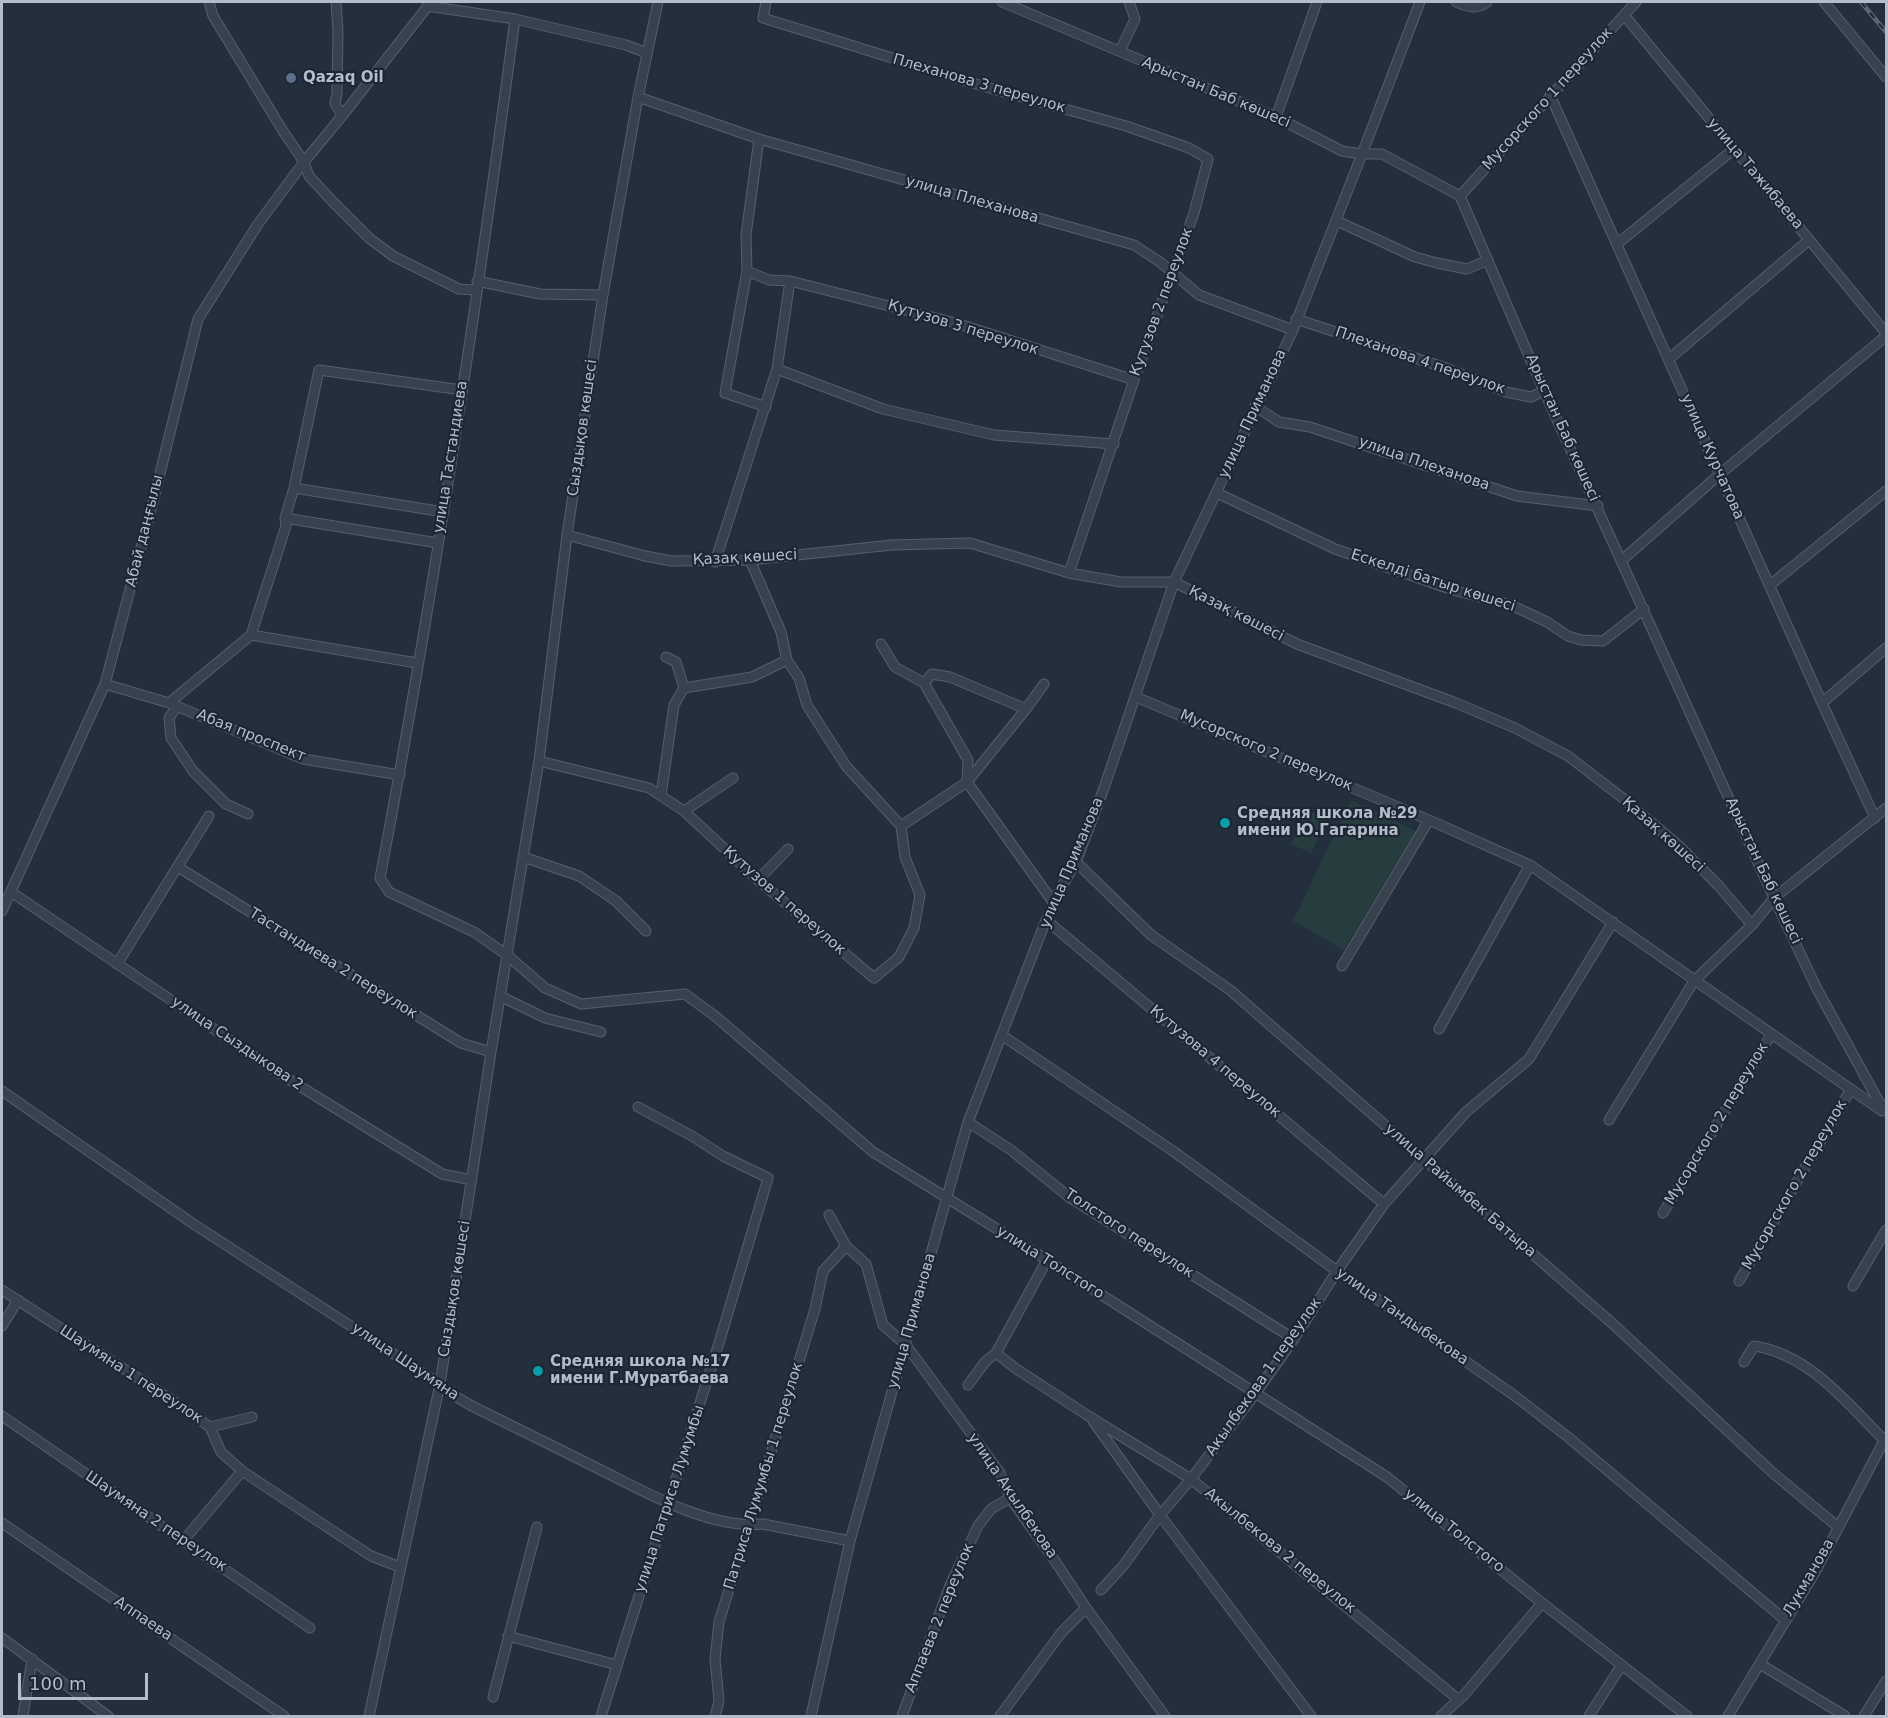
<!DOCTYPE html>
<meta charset="utf-8">
<style>
body{margin:0}
#map{position:relative;width:1888px;height:1718px;overflow:hidden;background:#242f3e;font-family:"DejaVu Sans",sans-serif}
canvas{display:block}
.frame{position:absolute;inset:0;border:3px solid #b4bcc9;pointer-events:none}
.scale{position:absolute;left:18px;top:1673px;width:130px;height:27px;box-sizing:border-box;border:3px solid #b4bcc9;border-top:0;padding-left:8px;font-size:18px;line-height:21px;white-space:nowrap;color:#b4bcc9;-webkit-text-stroke:4px #1d2633;paint-order:stroke}
</style>
<div id="map">
<canvas width="1888" height="1718"></canvas>
<div class="frame"></div>
<div class="scale">100 m</div>
</div>
<script>
const ctx = document.querySelector('canvas').getContext('2d');
ctx.lineJoin = 'round';
function fillPath(path, color) {
  ctx.fillStyle = color;
  ctx.fill(path, 'evenodd');
}
function trace(path, color, width, dash) {
  ctx.strokeStyle = color;
  ctx.lineWidth = width;
  ctx.lineCap = dash ? 'butt' : 'round';
  ctx.setLineDash(dash || []);
  ctx.stroke(path);
}
function drawText(font, color, halo, rows, align = 'center') {
  ctx.font = font + ' "DejaVu Sans",sans-serif';
  ctx.lineWidth = 4.5;
  ctx.setLineDash([]);
  ctx.textBaseline = 'middle';
  ctx.strokeStyle = halo;
  ctx.fillStyle = color;
  for (const [text, x, y, turn = 0] of rows) {
    ctx.save();
    ctx.translate(x, y);
    ctx.rotate((+turn || 0) * Math.PI / 180);
    ctx.textAlign = isNaN(turn) ? turn : align;
    if (halo) ctx.strokeText(text, 0, 0);
    ctx.fillText(text, 0, 0);
    ctx.restore();
  }
}
fillPath(new Path2D(`
 M1351,800L1416,831L1344,950L1293,921Z
 M1307,810L1328,818L1311,853L1291,844Z`), '#263c3f');
const minor = new Path2D(`
 M209,2L213,16L283,131L304,162L309,176L333,202L369,238L393,256L459,289L476,290
 M336,2L338,31L337,94L335,103L342,116
 M766,2L763,18L986,87L1126,126L1189,148L1208,159L1194,213L1134,380L1069,573
 M1002,2L1276,117L1342,151L1362,154H1382L1460,196L1544,391L1774,898L1816,987L1879,1102L1886,1109
 M1456,2C1468,7 1476,10 1487,2
 M1824,2L1886,77
 M427,6L515,19L626,45L647,53
 M1624,15L1886,333
 M515,19C477,306 434,593 380,878L389,892L474,932L507,955L545,988L581,1004L685,994L715,1016L873,1152L1047,1260L1387,1477L1542,1603L1687,1716
 M1120,51L1135,19L1129,2
 M1550,95L1822,703L1875,818
 M638,97L759,139L1134,245L1160,262L1199,295L1293,330
 M1276,117L1317,2
 M759,139L746,235L747,271L725,393L766,407
 M1460,196L1636,2
 M1337,221L1415,257L1437,263L1467,269L1488,260
 M1617,244L1734,149
 M747,271L769,280L790,281L956,323L1134,380
 M477,281L540,294L603,295
 M1296,319L1449,369L1506,392L1531,397L1544,391
 M1669,359L1809,240
 M777,369L883,409L994,435L1114,444
 M1255,406L1279,422L1310,427L1517,496L1598,506
 M294,488L444,512
 M1217,493L1335,549L1453,590L1511,605L1547,622L1568,636L1581,640L1603,641L1644,609
 M285,518L438,543
 M567,535L645,556L672,561L750,560L892,545L970,543L1069,573L1121,582H1174L1297,644L1456,703L1515,728L1568,756L1620,796L1679,846L1718,885L1752,925
 M1621,561L1720,474L1886,336
 M715,562L777,369L790,281
 M1770,585L1886,491
 M251,635L417,663
 M881,644L895,667L924,683L968,760L967,782L1053,902
 M924,683L932,674L950,677L1026,709
 M105,684L169,703L303,759L400,775
 M684,688L752,677L787,660
 M1136,697L1429,820L1530,865L1882,1111
 M169,703L251,635L286,526L285,518L294,488L319,370L462,390
 M1822,703L1886,648
 M177,706L169,718L171,738L193,771L226,804L248,814
 M539,761L649,788L684,811L758,880L874,978L899,957L914,928L920,895L905,857L901,826L846,766L807,705L799,678L787,660L781,632L750,560
 M661,795L674,705L684,688L676,662L666,657
 M684,811L733,778
 M901,826L967,782L1026,709L1044,684
 M523,857L579,876L616,901L646,931
 M1076,862L1151,935L1230,990L1613,1324L1773,1473L1838,1527
 M178,867L461,1043L491,1052
 M758,880L788,849
 M11,892L285,1077L442,1174L472,1180
 M2,911L105,684L152,506L198,319L258,224L304,162L342,116L431,2
 M1046,920L1384,1204
 M117,964L209,816
 M1342,966L1429,820
 M500,996L545,1018L601,1032
 M1439,1029L1530,865
 M1003,1036L1173,1151L1337,1271L1515,1396L1568,1437L1785,1620
 M2,1091L192,1223L440,1384L450,1393L470,1405C512,1426 553,1446 595,1467C642,1490 709,1530 763,1524L850,1541
 M1609,1120L1694,981L1752,925L1774,898L1886,808
 M968,1122L1011,1150L1069,1197L1294,1339
 M1663,1213L1771,1035
 M829,1215L846,1246L866,1264L883,1325L906,1345L1000,1473L1010,1498L1053,1558L1086,1608L1165,1716
 M1047,1260L996,1353L1015,1368L1090,1417L1191,1479L1459,1700
 M1739,1281L1851,1089
 M1853,1286L1886,1230
 M2,1290L172,1400L210,1427L221,1452L242,1471L371,1556L400,1567
 M2,1326L18,1300
 M1744,1362L1754,1346C1809,1354 1847,1403 1884,1440
 M968,1385L985,1362L996,1353
 M2,1416L310,1628
 M1093,1421L1160,1515L1311,1716
 M210,1427L252,1417
 M2,1523L284,1716
 M184,1540L242,1471
 M1101,1590L1123,1566L1160,1515L1191,1479L1255,1394L1294,1339L1337,1271L1384,1204L1466,1112L1529,1059L1613,922
 M508,1636L617,1665
 M2,1638L108,1716
 M1760,1664L1845,1716
 M493,1697L537,1527
 M23,1716L32,1659
 M369,1716L440,1384L491,1052L539,761L567,535L603,295L638,97L658,2
 M601,1716L719,1343L768,1178L723,1156L692,1136L638,1107
 M715,1716L719,1701L715,1659L719,1622L804,1345L815,1309L823,1271L846,1246
 M811,1716L850,1541L968,1122L1046,920L1053,909V902L1076,862L1104,788L1174,582L1293,330L1362,154L1420,2
 M902,1716L951,1583L978,1526L991,1509L1010,1498
 M1000,1716L1061,1633L1086,1608
 M1441,1716L1464,1695L1542,1603
 M1589,1716L1621,1666
 M1728,1716L1814,1574L1886,1437
 M1864,1716L1886,1681`);
trace(minor, '#565f6c', 11);
trace(minor, '#38414e', 9);
const rail = new Path2D(`
 M1861,2L1886,32`);
trace(rail, '#5a6575', 4.5);
trace(rail, '#1d2633', 2, [7]);
for (const [x, y, r, color] of [
 [291,78,6,"#5c6f8a"],
 [1225,823,6,"#0f9aa8"],
 [538,1371,6,"#0f9aa8"]
]) {
  const dot = new Path2D();
  dot.arc(x, y, r, 0, 2 * Math.PI);
  ctx.fillStyle = color;
  ctx.fill(dot);
  trace(dot, '#1d2633', 2);
}
drawText('bold 15px', '#b4bcc9', '#1d2633', [
 ["Qazaq Oil",303,78],
 ["Средняя школа №29",1237,814],
 ["имени Ю.Гагарина",1237,831],
 ["Средняя школа №17",550,1362],
 ["имени Г.Муратбаева",550,1379]
], 'left');
drawText('15px', '#b4bcc9', '#1d2633', [
 ["Плеханова 3 переулок",979,84,16],
 ["Арыстан Баб көшесі",1216,93,23],
 ["Мусорского 1 переулок",1548,99,-48],
 ["улица Тажибаева",1755,174,50],
 ["улица Плеханова",972,200,16],
 ["Кутузов 2 переулок",1162,302,-70],
 ["Кутузов 3 переулок",963,328,17],
 ["Плеханова 4 переулок",1420,361,19],
 ["улица Приманова",1253,414,-65],
 ["Сыздықов көшесі",583,428,-82],
 ["Арыстан Баб көшесі",1562,428,66],
 ["улица Тастандиева",451,457,-81],
 ["улица Курчатова",1712,457,66],
 ["улица Плеханова",1424,464,19],
 ["Абай даңғылы",145,531,-76],
 ["Қазақ көшесі",745,558,-3],
 ["Ескелді батыр көшесі",1433,581,18],
 ["Қазақ көшесі",1236,614,27],
 ["Абая проспект",251,736,22],
 ["Мусорского 2 переулок",1266,751,23],
 ["Қазақ көшесі",1663,835,42],
 ["улица Приманова",1072,863,-67],
 ["Арыстан Баб көшесі",1763,871,65],
 ["Кутузов 1 переулок",784,901,41],
 ["Тастандиева 2 переулок",333,964,32],
 ["улица Сыздыкова 2",237,1044,34],
 ["Кутузова 4 переулок",1215,1062,40],
 ["Мусорского 2 переулок",1717,1124,-59],
 ["Мусоргского 2 переулок",1795,1185,-60],
 ["улица Райымбек Батыра",1460,1191,41],
 ["Толстого переулок",1129,1234,33],
 ["улица Толстого",1050,1263,32],
 ["Сыздықов көшесі",455,1289,-81],
 ["улица Тандыбекова",1402,1317,35],
 ["улица Приманова",912,1321,-74],
 ["улица Шаумяна",405,1362,34],
 ["Шаумяна 1 переулок",131,1375,33],
 ["Акылбекова 1 переулок",1264,1377,-55],
 ["Патриса Лумумбы 1 переулок",764,1476,-73],
 ["улица Акылбекова",1012,1496,56],
 ["улица Патриса Лумумбы",670,1499,-72],
 ["Шаумяна 2 переулок",156,1522,34],
 ["улица Толстого",1454,1531,39],
 ["Акылбекова 2 переулок",1280,1551,39],
 ["Лукманова",1809,1578,-60],
 ["Аппаева 2 переулок",940,1618,-68],
 ["Аппаева",143,1619,34]
]);
</script>
